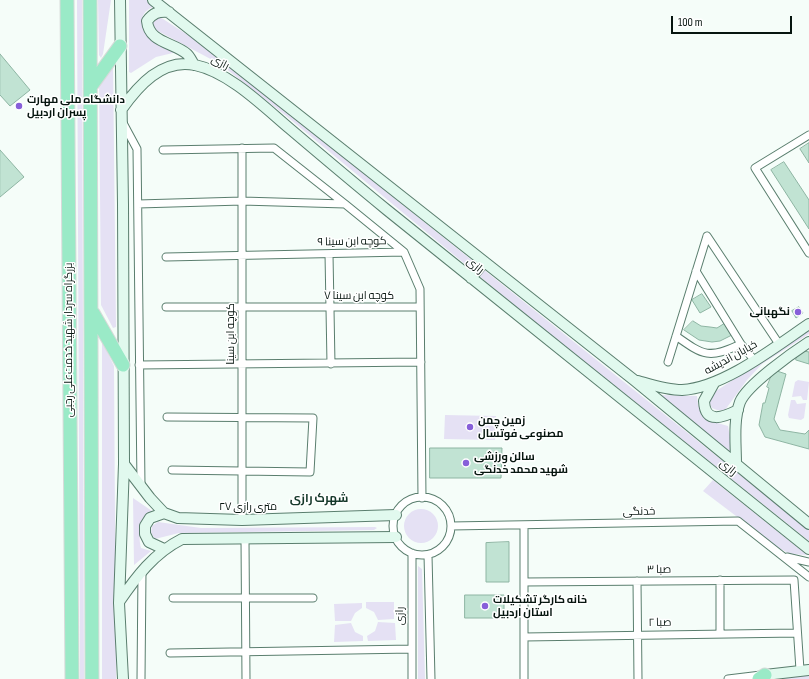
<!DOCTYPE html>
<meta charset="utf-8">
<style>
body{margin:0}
#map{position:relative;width:809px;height:679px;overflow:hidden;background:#f5fdf9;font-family:"Sofia Sans Condensed",sans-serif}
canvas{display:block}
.scale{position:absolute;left:671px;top:16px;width:121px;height:18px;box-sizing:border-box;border:2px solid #06150f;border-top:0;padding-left:5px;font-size:12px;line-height:14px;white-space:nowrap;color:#06150f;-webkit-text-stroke:3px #fff;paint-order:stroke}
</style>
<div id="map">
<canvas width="809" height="679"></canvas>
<div class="scale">100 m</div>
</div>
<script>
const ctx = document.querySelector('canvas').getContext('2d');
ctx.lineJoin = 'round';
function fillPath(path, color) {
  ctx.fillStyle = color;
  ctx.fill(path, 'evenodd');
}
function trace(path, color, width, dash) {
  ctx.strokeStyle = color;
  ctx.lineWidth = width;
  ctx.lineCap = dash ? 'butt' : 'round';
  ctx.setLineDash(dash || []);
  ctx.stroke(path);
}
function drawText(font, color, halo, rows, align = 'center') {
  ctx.font = font + ' "Sofia Sans Condensed",Cairo,sans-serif';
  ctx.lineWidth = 3;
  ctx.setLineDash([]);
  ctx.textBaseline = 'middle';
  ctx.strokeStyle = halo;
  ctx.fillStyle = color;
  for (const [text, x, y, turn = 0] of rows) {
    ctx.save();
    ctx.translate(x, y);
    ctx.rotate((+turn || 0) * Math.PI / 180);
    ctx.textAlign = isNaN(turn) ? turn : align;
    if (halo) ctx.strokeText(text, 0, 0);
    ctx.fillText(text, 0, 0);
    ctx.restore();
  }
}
fillPath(new Path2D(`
 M77,0H82L84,679H80Z
 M98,0H111L103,54L101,58L99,55Z
 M129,0H148L152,4L153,7C145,10 140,17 143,24L177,52L156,57L131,73L129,72Z
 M160,17L203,45L809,530V541L518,308L285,115L220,64L156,30L152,26L153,22Z
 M113,62L116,327L113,328L101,305L99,80Z
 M809,330V334L762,364L747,380L725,410H717L712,408L708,400L713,393Z
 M102,341L114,366L116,679H102Z
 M798,380L809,382L807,400H803L801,396L792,397L795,382Z
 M660,395L697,396L698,405L707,420L728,426L733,455Z
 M791,400H795L797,404L806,403L804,418L801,420L789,418L788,415Z
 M445,415L496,416L495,440L444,439Z
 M713,480L807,555L790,554L777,547L703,491Z
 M133,498L152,511C139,520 138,534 141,548L151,551L134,565Z
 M404 526a17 17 0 1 1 34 0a17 17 0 1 1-34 0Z
 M158,522L201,528L375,527L377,528L374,530L179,533L155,539L151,533L152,526Z
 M418,566L422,569L425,679H418Z
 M366,602H394V619L378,620L374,612L366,608Z
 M362,603V608L355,613L351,621H335L334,604Z
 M378,622L395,623L396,640L368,641L367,636L375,631Z
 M351,623L355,632L363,636V641L334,642L335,625Z
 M799,676H809V679H777Z`), '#e5e1f4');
const building = new Path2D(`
 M0,54L30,90L10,106L0,95Z
 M809,143V163L800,149Z
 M0,150L24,177L0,197Z
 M784,162L809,200V229L771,170Z
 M702,294L711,307L700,313L692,300Z
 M799,307L803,313L796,318L792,311Z
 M693,321L701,326L710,327L717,328L725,323L732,335L720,341L712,342L699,340L684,330Z
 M799,350L809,352V364L796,360Z
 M774,370L786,374L774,419L780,430L805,434L809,430V449L765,437L759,425L763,403H765L769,388L767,387Z
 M430,448H502L501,478H430Z
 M509,542V582H486V543Z
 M465,595H504V618H465Z`);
fillPath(building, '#c1e3d3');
trace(building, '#8eb5a3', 1);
const street = new Path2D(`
 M123,123L137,149L141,485
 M809,135L755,168L809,253
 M242,148V520
 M163,150L274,148L345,204
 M138,204L242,201L345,204L404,252
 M707,236L779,344
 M329,254L331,364
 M166,257L404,252L420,289L422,498
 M696,271L741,344L754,360
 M166,307H420
 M676,336C704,356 709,359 741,344
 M668,362L707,236
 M139,365L421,362
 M167,417L313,418L310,472L172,470
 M393 526a29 29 0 1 1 58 0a29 29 0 1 1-58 0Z
 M451,526L738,521L809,577
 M245,539L246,679
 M412,553V679
 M428,555L431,679
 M787,557L809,562
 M720,580V634
 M637,581L638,679
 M524,582L794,580L800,670
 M173,598H313
 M524,637L797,633
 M170,653L412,649
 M141,679L142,572
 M524,679V525
 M728,679L761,675`);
const secondary = new Path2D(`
 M120,0L123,204L124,464L119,603L123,679
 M153,0L634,380L809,524
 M169,12C158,11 153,13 147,21C149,43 173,42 187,54C190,57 192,61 194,65
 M121,110C138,86 162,58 195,65C229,72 263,106 289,128C322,156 354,183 387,210C527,324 669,435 809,549
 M471,278L484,262
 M638,381C652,385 667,390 682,390C723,388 775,347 809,324
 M714,383L704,401C705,425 724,417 738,410
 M124,464L150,498L164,513L178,518L242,520L396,515
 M736,464C736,444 733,421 740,402C747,385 792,353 809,342
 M164,549L149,542L145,534V526L150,518L164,513
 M119,602C136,577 154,553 182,539L396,537
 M765,675L809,670`);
const highway = new Path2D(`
 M67,0L72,679
 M90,0L92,679
 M91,86L120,46
 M93,313L123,365
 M759,679L765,675`);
trace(street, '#5a7e6e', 9);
trace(secondary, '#5a7e6e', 12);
trace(highway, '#d7dad9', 15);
trace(street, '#fff', 7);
trace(secondary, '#e1f9ee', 10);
trace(highway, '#9aeac7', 13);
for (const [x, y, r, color] of [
 [19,106,4,"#875fd9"],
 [798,312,4,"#875fd9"],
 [470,427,4,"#875fd9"],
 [466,463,4,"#875fd9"],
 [485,606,4,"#875fd9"]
]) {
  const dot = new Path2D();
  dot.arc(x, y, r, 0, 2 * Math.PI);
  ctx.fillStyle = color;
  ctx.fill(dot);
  trace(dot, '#fff', 1.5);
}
drawText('11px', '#06150f', '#fff', [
 ["رازی",220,63,27],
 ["کوچه ابن سینا ۹",352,242,-1],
 ["رازی",475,266,39],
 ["کوچه ابن سینا ۷",359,296],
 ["کوچه ابن سینا",231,334,-90],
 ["بزرگراه سردار شهید خدمت‌علی رجبی",69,340,-90],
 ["خیابان اندیشه",731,358,-29],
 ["رازی",728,468,39],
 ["۲۷ متری رازی",248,507],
 ["خدنگی",639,512,-1],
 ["صبا ۳",659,570,-1],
 ["رازی",400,616,-90],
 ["صبا ۲",660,623,-1]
]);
drawText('bold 11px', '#06150f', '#fff', [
 ["دانشگاه ملی مهارت",27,100],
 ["پسران اردبیل",27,113],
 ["نگهبانی",790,312,"right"],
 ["زمین چمن",478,421],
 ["مصنوعی فوتسال",478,434],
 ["سالن ورزشی",474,457],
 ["شهید محمد خدنگی",474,470],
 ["خانه کارگر تشکیلات",493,600],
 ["استان اردبیل",493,613]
], 'left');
drawText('bold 12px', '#15392b', '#fff', [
 ["شهرک رازی",319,499]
]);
</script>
